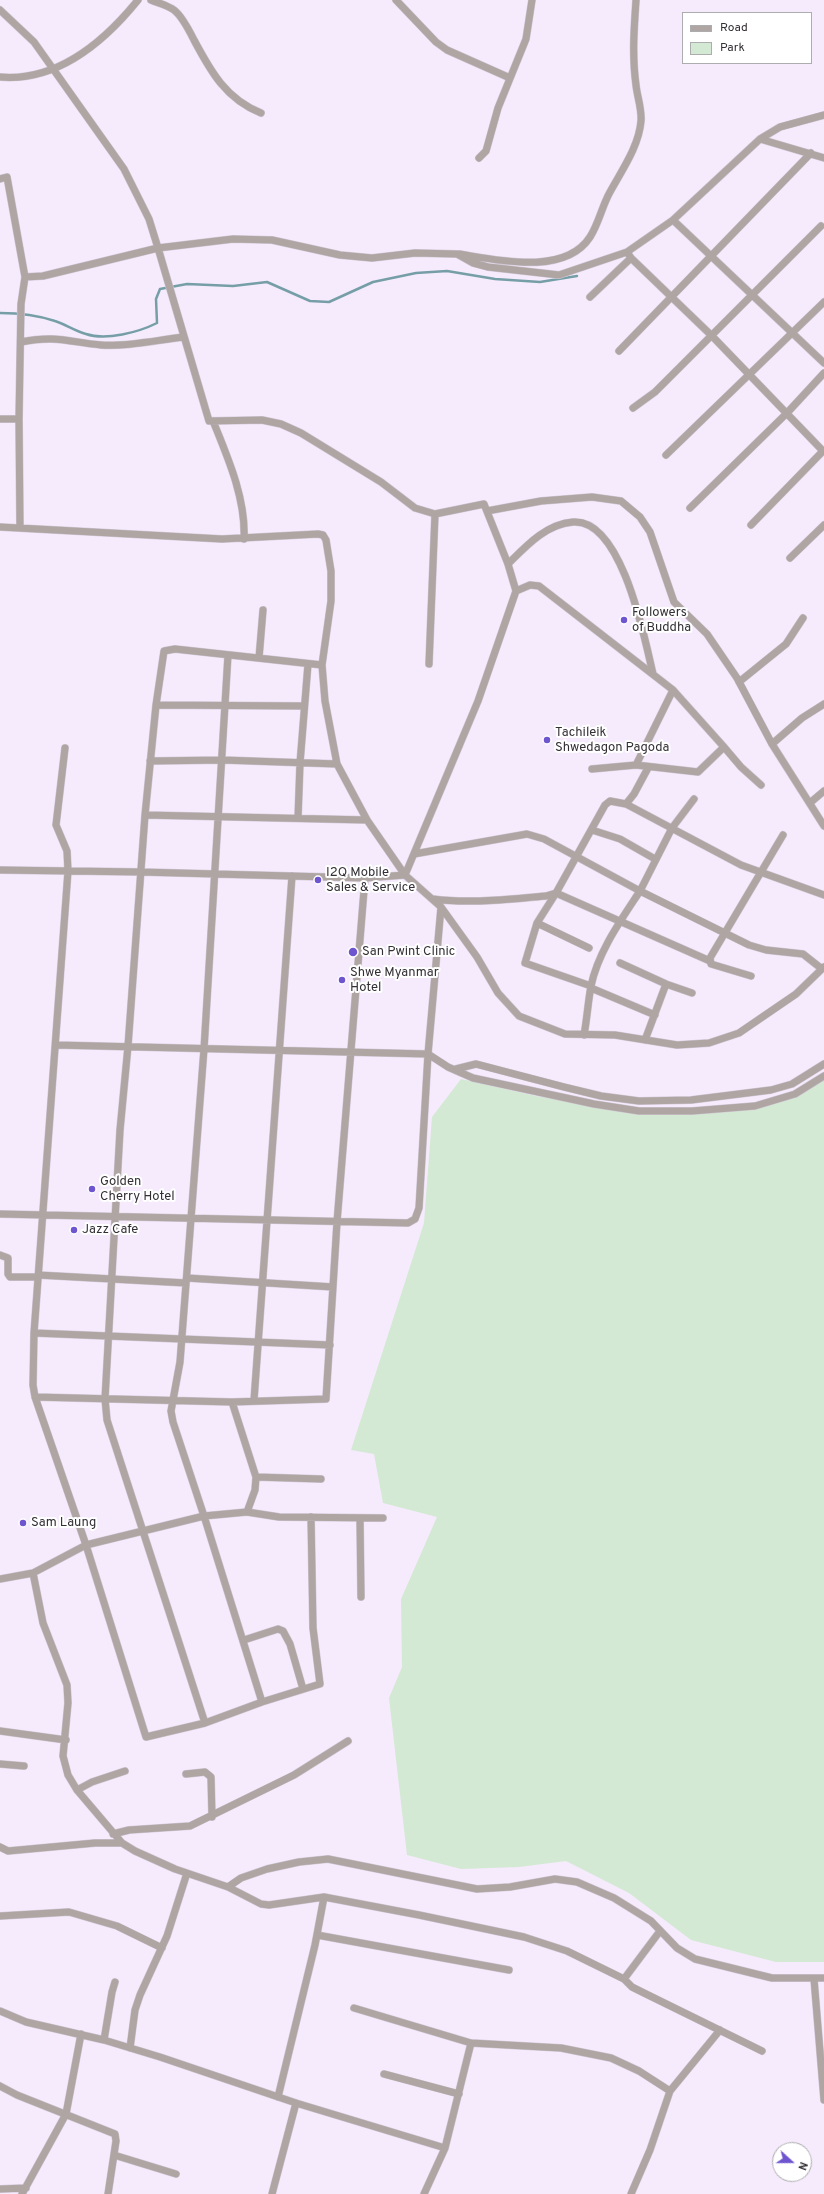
<!DOCTYPE html>
<style>
body{margin:0}
#map{position:relative;width:824px;height:2194px;overflow:hidden;background:#f5ebfc;font-family:Overpass,sans-serif}
canvas{display:block}
.legend{position:absolute;left:682px;top:12px;width:130px;height:52px;box-sizing:border-box;background:#fff;border:1px solid #adacae;margin:0;padding:5px 7px;list-style:none;font-size:12px;color:#332f35}
.legend li{display:flex;align-items:center;gap:8px;height:20px}
.legend b{width:20px;border:1px solid #adacae}
.north{position:absolute;left:772px;top:2142px;width:40px;height:40px;box-sizing:border-box;background:#fff;border:1px solid #adacae;border-radius:50%;rotate:111deg;font-size:11px;font-weight:700;line-height:16px;text-align:center;color:#332f35}
.north::after{content:'';display:block;margin:auto;width:14px;height:18px;background:#6e55cf;clip-path:polygon(50% 0,100% 100%,50% 72%,0 100%)}
</style>
<div id="map">
<canvas width="824" height="2194"></canvas>
<ul class="legend">
<li><b style="height:5px;background:#afa6a4"></b>Road</li>
<li><b style="height:11px;background:#d3e9d3"></b>Park</li>
</ul>
<div class="north">N</div>
</div>
<script>
const ctx = document.querySelector('canvas').getContext('2d');
ctx.lineJoin = 'round';
function fillPath(path, color) {
  ctx.fillStyle = color;
  ctx.fill(path, 'evenodd');
}
function trace(path, color, width, dash) {
  ctx.strokeStyle = color;
  ctx.lineWidth = width;
  ctx.lineCap = dash ? 'butt' : 'round';
  ctx.setLineDash(dash || []);
  ctx.stroke(path);
}
function drawText(font, color, halo, rows, align = 'center') {
  ctx.font = font + ' Overpass,sans-serif';
  ctx.lineWidth = 4;
  ctx.setLineDash([]);
  ctx.textBaseline = 'middle';
  ctx.strokeStyle = halo;
  ctx.fillStyle = color;
  for (const [text, x, y, turn = 0] of rows) {
    ctx.save();
    ctx.translate(x, y);
    ctx.rotate((+turn || 0) * Math.PI / 180);
    ctx.textAlign = isNaN(turn) ? turn : align;
    if (halo) ctx.strokeText(text, 0, 0);
    ctx.fillText(text, 0, 0);
    ctx.restore();
  }
}
fillPath(new Path2D(`
 M824,1076V1962H776L691,1940L629,1893L566,1861L519,1867L461,1869L407,1855L389,1698L402,1667L401,1599L437,1517L383,1503L374,1454L351,1450L424,1223L432,1117L461,1079L536,1096L619,1109L694,1110L759,1106L803,1090Z`), '#d3e9d3');
trace(new Path2D(`
 M0,313C19,313 37,315 55,321C65,324 75,331 86,334C106,341 139,332 157,323L156,299L160,289L187,284L233,286L267,282L310,301L329,302L373,282L416,273L447,271L495,279L540,282L577,276`), '#769ea7', 2.5);
const street = new Path2D(`
 M151,0C158,3 167,5 174,10C182,16 189,30 194,40C211,72 226,99 261,113
 M396,0L436,42L447,50L510,78
 M0,10L34,42L124,169L149,219L158,248L233,239L272,240L340,255L372,258L415,253L457,254L473,263L488,267L559,275L627,252L673,220L824,363
 M0,77C58,82 104,42 138,0
 M760,139L824,158
 M479,158L486,151L498,108L526,39L532,0
 M0,179L7,177L25,277L21,304L19,419L20,528
 M673,220L760,139L780,127L824,115
 M627,252L631,258L712,336L823,451L751,525
 M459,254C497,260 565,276 590,237C599,223 602,206 610,192C622,170 639,146 641,121C642,109 637,96 636,85C632,56 634,29 636,0
 M25,277L43,276L158,248L209,421L262,420L281,424L301,433L381,482L415,508L435,514L484,504L508,564L516,591L530,585L539,586L673,690L636,765
 M590,297L631,258
 M21,342C55,335 69,342 101,345C127,347 157,340 184,337
 M619,351L811,153
 M633,408L655,392L821,226
 M0,419H19
 M213,421C228,458 246,499 244,539
 M666,455L824,302
 M690,508L787,413L824,373
 M487,511L541,501L592,497L621,501L640,517L650,532L674,602L707,634L737,678L772,744
 M0,527L222,539L318,534L323,535L326,540L331,571V601L322,665L325,701L337,764L367,820L405,875L441,907L428,1054L419,1208L415,1219L408,1223L0,1214
 M790,558L824,525
 M508,564C526,546 546,524 573,522C622,518 645,640 653,674
 M228,655L204,1049L180,1362L171,1411L173,1422L204,1516L262,1702
 M259,658L263,610
 M429,664L435,514
 M739,682L786,644L803,618
 M824,704L802,718L772,744L824,826
 M156,705L304,706
 M724,747L741,767L761,785
 M65,748L56,825L67,851L68,871L34,1333L33,1385L35,1397L86,1545L146,1737L205,1723L262,1702L320,1684L313,1628L311,1517
 M150,761L223,760L337,764
 M592,769L636,765L698,772L724,747L673,690
 M694,799L672,828L640,891L749,945L766,950L803,954L822,969
 M811,802L824,791
 M626,804L741,865L824,895
 M145,815L367,820
 M298,818L300,763L308,664
 M592,830L620,839L655,859
 M414,854L527,834L544,839L640,891C621,920 598,952 591,986C588,1002 587,1019 584,1035
 M0,870L141,872L365,878L405,875
 M405,875L478,701L516,591
 M433,899C471,904 508,899 546,896L556,893L605,805L610,801L626,804L634,794L648,768
 M441,907L477,957L498,993L519,1016L565,1034L615,1035L677,1045L709,1043L739,1033L796,994L824,967
 M537,923L589,948
 M620,963L666,984L692,993
 M751,976L711,964L710,958L783,835
 M591,986L525,963L537,923L556,893L710,961
 M591,988L655,1015
 M645,1040L666,984
 M56,1045L428,1054L448,1067L473,1078L594,1104L639,1111H692L755,1106L795,1094L824,1076
 M456,1069L476,1064L564,1087L601,1096L639,1101L691,1100L771,1090L792,1084L824,1064
 M0,1255L8,1258V1274L10,1277H38
 M38,1275L186,1283
 M187,1278L333,1287
 M34,1333L330,1345
 M35,1397L232,1402L326,1399L337,1222L365,878
 M254,1400L292,876
 M232,1402L256,1477L255,1490L247,1512
 M256,1477L321,1479
 M360,1519L361,1597
 M33,1573L43,1623L67,1685L68,1703L63,1756L68,1775L77,1790L122,1843L135,1851L175,1869L228,1887L241,1878L267,1869L299,1862L328,1859L477,1889L510,1887L555,1879L577,1882L614,1898L651,1921L677,1948L695,1959L772,1978H824
 M0,1579L33,1573L86,1545L204,1516L247,1512L279,1517L383,1518
 M244,1640L278,1629L283,1631L290,1644L303,1689
 M205,1723L107,1420L105,1399L120,1130L128,1046L145,815L156,705L164,651L175,649L322,665
 M0,1731L66,1740
 M0,1764L24,1766
 M186,1774L205,1772L211,1777L212,1817
 M77,1790L92,1782L125,1771
 M113,1834L129,1830L190,1826L294,1775L348,1741
 M0,1847L8,1851L95,1843H122
 M228,1887L261,1904L269,1905L324,1897L419,1915L524,1937L567,1951L624,1979
 M0,1916L69,1912L117,1926L162,1948
 M660,1931L624,1979L632,1987L644,1993L762,2051
 M317,1935L509,1970
 M814,1979L824,2100
 M354,2008L471,2043L561,2048L611,2058L639,2071L670,2091
 M0,2011L26,2022L104,2040L160,2057L296,2103L445,2148
 M104,2040L112,1992L115,1982
 M130,2048L135,2010L140,1995L167,1936L187,1873
 M384,2074L459,2094
 M0,2086L17,2095L115,2134L116,2141L108,2194
 M278,2097L315,1945L324,1897
 M114,2155L176,2174
 M0,2189L26,2188
 M22,2194L66,2114L81,2034
 M272,2194L296,2103
 M424,2194L445,2148L471,2043
 M631,2194L650,2150L670,2091L720,2030`);
trace(street, '#d2c9d8', 8);
trace(street, '#afa6a4', 7);
for (const [x, y, r, color] of [
 [624,620,4,"#6e55cf"],
 [547,740,4,"#6e55cf"],
 [318,880,4,"#6e55cf"],
 [353,952,5,"#6e55cf"],
 [342,980,4,"#6e55cf"],
 [92,1189,4,"#6e55cf"],
 [74,1230,4,"#6e55cf"],
 [23,1523,4,"#6e55cf"]
]) {
  const dot = new Path2D();
  dot.arc(x, y, r, 0, 2 * Math.PI);
  ctx.fillStyle = color;
  ctx.fill(dot);
  trace(dot, '#fff', 1.5);
}
drawText('13px', '#332f35', '#fff', [
 ["Followers",632,613],
 ["of Buddha",632,628],
 ["Tachileik",555,733],
 ["Shwedagon Pagoda",555,748],
 ["I2Q Mobile",326,873],
 ["Sales & Service",326,888],
 ["San Pwint Clinic",362,952],
 ["Shwe Myanmar",350,973],
 ["Hotel",350,988],
 ["Golden",100,1182],
 ["Cherry Hotel",100,1197],
 ["Jazz Cafe",82,1230],
 ["Sam Laung",31,1523]
], 'left');
</script>
